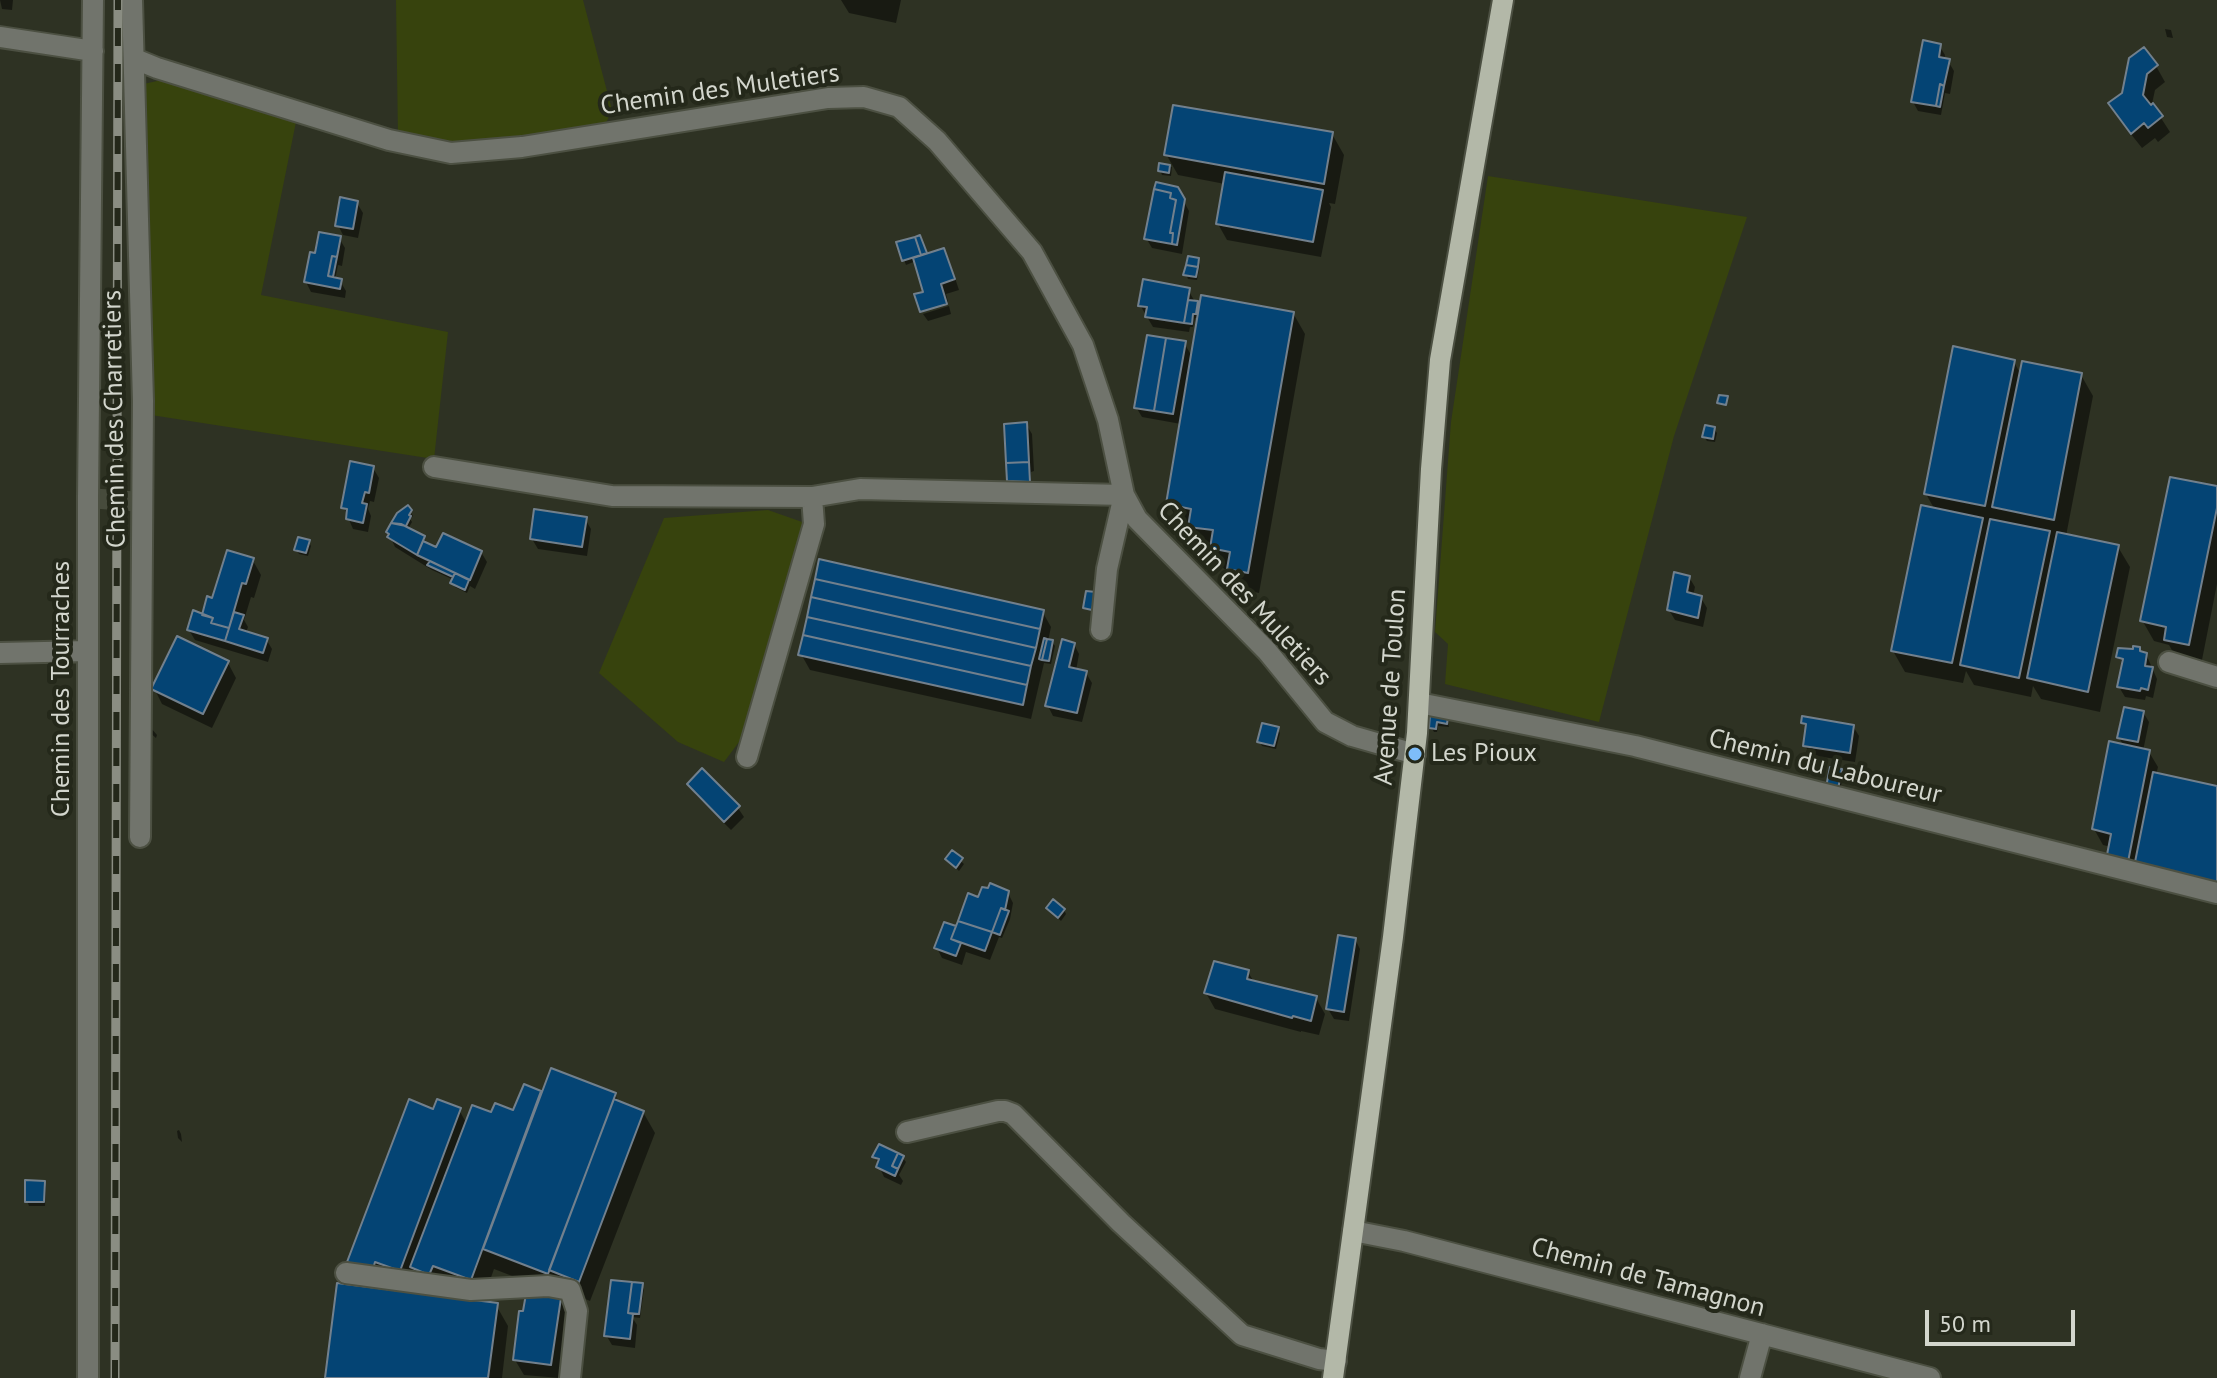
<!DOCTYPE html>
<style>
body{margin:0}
#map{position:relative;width:2217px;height:1378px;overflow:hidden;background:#2e3223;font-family:"PT Sans",sans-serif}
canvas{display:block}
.scale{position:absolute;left:1925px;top:1310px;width:150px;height:36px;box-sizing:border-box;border:4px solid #d3d6cd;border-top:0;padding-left:10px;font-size:24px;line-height:28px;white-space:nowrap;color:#d3d6cd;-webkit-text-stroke:6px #24281a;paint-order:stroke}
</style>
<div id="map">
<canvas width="2217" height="1378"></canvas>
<div class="scale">50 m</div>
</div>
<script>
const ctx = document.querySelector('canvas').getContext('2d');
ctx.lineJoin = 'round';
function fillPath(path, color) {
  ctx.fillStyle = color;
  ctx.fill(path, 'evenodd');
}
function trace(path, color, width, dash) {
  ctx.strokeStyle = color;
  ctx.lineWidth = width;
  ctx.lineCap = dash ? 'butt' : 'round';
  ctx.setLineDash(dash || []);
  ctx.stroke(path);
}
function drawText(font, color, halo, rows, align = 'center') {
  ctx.font = font + ' "PT Sans",sans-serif';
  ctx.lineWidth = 8;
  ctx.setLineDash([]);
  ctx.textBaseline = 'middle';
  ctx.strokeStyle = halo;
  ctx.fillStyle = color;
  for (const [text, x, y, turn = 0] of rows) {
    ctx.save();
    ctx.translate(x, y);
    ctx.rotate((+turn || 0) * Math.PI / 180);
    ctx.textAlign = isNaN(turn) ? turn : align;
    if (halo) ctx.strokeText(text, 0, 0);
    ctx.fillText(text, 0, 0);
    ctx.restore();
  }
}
fillPath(new Path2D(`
 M396,0H583L612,110L607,121L597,128L493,140L443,143L398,137Z
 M166,79L297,117L261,295L448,332L434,459L151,415L139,85Z
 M1488,176L1747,217L1674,436L1599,722L1445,684L1448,644L1435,632L1451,422Z
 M768,510L805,523L745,734L724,762L678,742L599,673L664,518Z`), '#37430d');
fillPath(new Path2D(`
 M0,0H13L12,10L2,9Z
 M841,0H901L896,23L849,13Z
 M2165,29L2171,30L2173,38L2167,37Z
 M1939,45L1945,55L1944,60L1948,61L1954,71L1950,94L1945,93L1941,115L1918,111L1913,102Z
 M2131,59L2156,66L2165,82L2155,90L2152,104L2170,132L2158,142L2155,138L2142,148L2119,119L2110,104L2124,94Z
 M1332,134L1344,155L1335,204L1329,203L1331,207L1321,257L1227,240L1218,224L1225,184L1178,175L1166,154Z
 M1161,165L1172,167L1171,176L1162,175L1160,170Z
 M1177,189L1189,211L1182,254L1152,248L1146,238Z
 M357,203L363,213L358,238L343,235L338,225Z
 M339,238L345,248L342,266L338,265L335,280L340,281L346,291L345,298L311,292L306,282L316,255Z
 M922,242L927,255L944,250L949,260L959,290L946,294L948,302L921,310L926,293L916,261L906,265L898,244Z
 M1198,260L1200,265L1197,280L1188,279L1186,274Z
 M1188,290L1194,300V303H1197L1201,310L1293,313L1305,334L1259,593L1241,589L1230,570L1224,569L1213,549L1202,547L1190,526L1180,524L1168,503L1181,424L1142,417L1136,407L1184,343L1193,358L1200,318H1195L1193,327H1190L1189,332L1153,327L1140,305Z
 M949,306L951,314L928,321L923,314Z
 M2014,362L2021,375H2081L2093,396L2066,536L2118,547L2130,567L2100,712L2041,699L2033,686L2031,697L1974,685L1966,671L1963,683L1905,672L1893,651L1935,510L1926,494Z
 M1026,424L1032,434L1034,471L1031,472V485H1012L1009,481Z
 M1714,429L1717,433L1715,442L1707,441L1704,437Z
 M373,468L379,478L374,502L370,501L368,509L371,516L368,532L353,529L344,508Z
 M2217,488V584L2201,665L2178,661L2169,645L2154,641L2142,620Z
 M408,508L413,516L410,519L412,522L408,529L424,538L428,545L437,549L481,552L487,562L475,589L470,586L467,593L455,587L452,583L454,580L432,570L395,547L388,532Z
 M585,519L591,529L587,556L538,549L532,539Z
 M309,542L311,546L308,556L299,554L296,549Z
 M252,559L261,575L254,598L251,597L244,620L248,627L246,633L266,639L272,649L268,662L195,640L189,630L204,617L214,600Z
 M1689,577L1695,587L1693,596L1701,598L1707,608L1703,627L1675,620L1669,610Z
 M1042,611L1051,627L1048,641L1052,642L1055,646L1051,664L1044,663L1031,719L810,670L801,654Z
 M1074,644L1079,654L1076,671L1086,673L1092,683L1082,722L1053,716L1048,706Z
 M2139,649L2142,654H2146L2157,679L2153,698L2146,696L2145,700L2125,697L2119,687L2124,666L2119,657L2136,652Z
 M228,663L236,678L212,728L162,704L154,688Z
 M2143,712L2149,722L2143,751L2149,752L2158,767L2156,775L2217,788V903L2148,888L2138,870L2111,847L2103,845L2094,829L2124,746L2119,738Z
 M1432,716L1447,719L1449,727L1438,726L1437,732H1434L1431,727Z
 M1803,722L1853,726L1859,736L1855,762L1810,755L1805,745L1807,730Z
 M151,728L157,735L156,738L149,732Z
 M1277,729L1280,733L1276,749L1262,746L1260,742Z
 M1841,771L1843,775L1839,797L1827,791Z
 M689,784L738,808L744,817L731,830L695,794Z
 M952,853L964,864L959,871L947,859Z
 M1008,893L1013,903L1010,919L1002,938L999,937L990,960L966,952L962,965L942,958L937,948L946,925L957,929L980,899Z
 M1048,908L1064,910L1066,914L1061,921Z
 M1355,939L1360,949L1349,1021L1334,1019L1328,1009Z
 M1248,972L1254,982L1316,998L1325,1014L1319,1035L1301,1031V1032L1215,1009L1206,993Z
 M525,1087L544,1094L615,1095L620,1103L643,1112L655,1133L590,1301L561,1289L559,1294L494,1269L483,1300L444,1285L387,1282L384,1291L496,1305L508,1326L502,1378H327L375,1288L361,1283L349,1262L434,1112L459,1110L467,1124L492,1114L514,1113Z
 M179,1130L181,1134L182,1142L178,1138L177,1131Z
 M875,1157L903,1158L906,1162L899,1175L903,1181L901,1185L884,1177Z
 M44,1183L46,1187L45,1206H29L27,1201Z
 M641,1285L644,1289L640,1318L632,1317L637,1325L635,1348L612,1345L606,1335Z
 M560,1300L569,1315L560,1378L524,1375L515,1360Z`), '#0007');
const building = new Path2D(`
 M1923,40L1941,44L1939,57L1950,59L1944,86L1940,84L1936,106L1911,102Z
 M2144,47L2158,65L2147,74L2143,95L2151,105L2153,103L2163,116L2148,128L2144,123L2131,134L2108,103L2122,93L2129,58Z
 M1940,84L1944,86L1940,107L1936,106Z
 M1173,105L1333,132L1324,184L1164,155Z
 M1159,163L1170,165L1169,173L1158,171Z
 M1225,172L1323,190L1313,242L1216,224Z
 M1156,182L1178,187L1185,199L1177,245L1172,244L1173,233H1170L1176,200L1170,198L1171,193L1154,189Z
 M1154,189L1171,193L1170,198L1176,200L1170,233H1173L1172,244L1144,239Z
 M340,197L358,201L353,229L335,226Z
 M319,232L341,236L337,257L332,256L328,276L342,279L340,289L304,282L310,252L315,253Z
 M920,235L927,253L921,255L915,237Z
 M915,237L921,255L902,261L896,242Z
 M944,248L955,279L941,284L947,304L920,312L914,294L923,292L913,258Z
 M332,256L337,257L333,277L328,276Z
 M1188,256L1199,258L1198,267L1186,265Z
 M1186,265L1198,267L1196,277L1183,275Z
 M1143,279L1190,288L1184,323L1145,317L1147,307L1138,306Z
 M1201,295L1294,312L1248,573L1227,569L1230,552L1210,548L1213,530L1188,527L1191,509L1166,504Z
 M1188,300L1198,301L1196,314H1193L1192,324L1184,323Z
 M1147,335L1166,338L1154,411L1134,408Z
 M1166,338L1186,341L1173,414L1154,411Z
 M1953,346L2015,360L1985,506L1924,494Z
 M2022,361L2082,373L2054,520L1992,507Z
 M1719,395L1728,396L1726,405L1717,403Z
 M1027,422L1029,462L1006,463L1004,424Z
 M1705,425L1715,427L1713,439L1702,437Z
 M350,461L374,466L369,493L365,492L362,503L367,504L363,523L346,519L347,509L341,508Z
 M1029,462L1030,482L1007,481L1006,463Z
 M2170,477L2217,486V508L2189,645L2164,640L2166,627L2140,621Z
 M408,505L412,510L409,515L411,516L406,526L391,523L397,513Z
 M1921,505L1983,518L1952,663L1891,651Z
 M534,509L587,517L582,547L530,539Z
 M1990,519L2050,531L2019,678L1960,665Z
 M391,523L401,524L425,536L417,555L387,537L389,534L386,532Z
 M2057,532L2119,545L2088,692L2027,678Z
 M443,533L482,551L470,580L417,555L423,541L436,547Z
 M298,537L310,540L306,553L294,550Z
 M227,550L254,558L246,584L242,583L229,628L211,623L213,618L202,615L207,596L212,598Z
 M819,559L1044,610L1040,629L815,579Z
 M430,561L455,573L453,577L427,565Z
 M1674,572L1690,576L1687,592L1702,596L1698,618L1667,610Z
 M455,573L469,580L465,590L450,583Z
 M815,579L1040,629L1036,648L811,597Z
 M1086,591L1096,592L1092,610L1083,608Z
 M811,597L1036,648L1031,666L807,617Z
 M193,610L213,618L211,623L229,628L225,641L187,630Z
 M234,612L244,615L239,629L268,638L263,653L225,641Z
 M807,617L1031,666L1027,685L803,635Z
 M803,635L1027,685L1023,705L798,655Z
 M177,636L229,661L203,714L151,689Z
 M1044,638L1047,639L1042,660L1039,659Z
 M1047,639L1053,640L1049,661L1042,660Z
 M1062,639L1075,643L1069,667L1087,671L1077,713L1045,706Z
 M2133,646L2140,647V651L2147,653L2145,666L2153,667L2148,690L2141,688L2140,691L2117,687L2123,659L2116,657L2118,648L2133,649Z
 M2124,707L2144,711L2138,742L2117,738Z
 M1430,714L1448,717L1447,724L1437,722L1436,729L1429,728Z
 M1802,716L1854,725L1850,753L1803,746L1806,724L1801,723Z
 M1262,723L1279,727L1274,746L1257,742Z
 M2109,741L2150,750L2127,867L2106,860L2111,834L2092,829Z
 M1830,767L1842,769L1837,794L1825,792Z
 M702,768L740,806L724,822L687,784Z
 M2153,772L2217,786V886L2134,867Z
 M952,850L963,858L956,868L945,859Z
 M990,883L1009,891L1005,910L1001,908L992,932L958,921L968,893L978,897L982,887L988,888Z
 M1053,899L1065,909L1058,918L1046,908Z
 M1001,908L1009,911L1000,935L992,932Z
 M958,921L992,932L985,951L951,939Z
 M944,922L956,926L951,939L961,943L956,956L934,948Z
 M1338,935L1356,938L1344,1012L1326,1009Z
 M1214,961L1249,970L1247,979L1317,996L1311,1021L1293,1016L1292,1018L1204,993Z
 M551,1068L616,1093L548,1274L483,1249Z
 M524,1084L541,1091L471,1280L433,1266L429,1275L410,1267L472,1105L491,1112L495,1103L513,1110Z
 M409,1099L433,1109L437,1099L461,1108L400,1271L375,1262L372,1272L347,1262Z
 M614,1099L644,1111L579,1282L549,1270Z
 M879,1144L898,1153L892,1166L898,1169L895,1176L876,1167L879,1159L872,1157Z
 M898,1153L904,1156L898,1169L892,1166Z
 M25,1180L45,1181L44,1202H25Z
 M611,1280L632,1282L628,1313L633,1314L630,1339L604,1336Z
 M632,1282L643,1283L639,1314L628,1313Z
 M337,1283L498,1303L488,1378H325Z
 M526,1294L561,1298L551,1365L513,1360L519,1311H523Z`);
fillPath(building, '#044474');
trace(building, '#72808d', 2);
trace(new Path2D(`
 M88,498L143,502`), '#474b3c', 20, [20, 10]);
const minor = new Path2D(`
 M132,0L143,401L140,837
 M0,37L93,51
 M135,59L157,68L389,140L451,153L522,147L828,98L864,97L899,107L937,141L1032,252L1083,345L1108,420L1124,495L1137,519L1267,651L1325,722L1352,736L1415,754
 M434,467L612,496L812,497L860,489L1124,495
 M1101,630L1107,569L1124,495
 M0,653L88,651
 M2169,662L2217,677
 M1419,703L1635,746L2217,893
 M747,757L814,524L812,497
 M907,1132L998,1111H1005L1013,1114L1121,1223L1242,1335L1319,1359L1336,1361
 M1353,1231L1404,1241L1930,1378
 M346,1273L471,1290L548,1286L570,1290L577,1311L570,1378
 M88,1378V498L93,0
 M1750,1378L1762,1334`);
const major = new Path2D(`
 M1333,1378L1393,937L1417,733L1431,469L1440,360L1503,0`);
trace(minor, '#4c5042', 24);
trace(major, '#4c5042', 24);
trace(minor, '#71746c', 20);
trace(major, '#b3b8a8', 20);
const rail = new Path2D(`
 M115,1378L118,0`);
trace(rail, '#8a8d82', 9);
trace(rail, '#24281a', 6, [18]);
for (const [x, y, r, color] of [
 [1415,754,8,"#7ebdf9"]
]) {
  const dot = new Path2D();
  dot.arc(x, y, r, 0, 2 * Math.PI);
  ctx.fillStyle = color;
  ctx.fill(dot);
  trace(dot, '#24281a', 3);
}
drawText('26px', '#d3d6cd', '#24281a', [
 ["Chemin des Muletiers",720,90,-8],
 ["Chemin des Charretiers",115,419,-91],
 ["Chemin des Muletiers",1244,594,47],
 ["Avenue de Toulon",1391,687,-86],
 ["Chemin des Tourraches",62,689,-90],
 ["Chemin du Laboureur",1825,767,14],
 ["Chemin de Tamagnon",1648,1278,15]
]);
drawText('26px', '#d3d6cd', '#24281a', [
 ["Les Pioux",1431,754]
], 'left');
</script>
